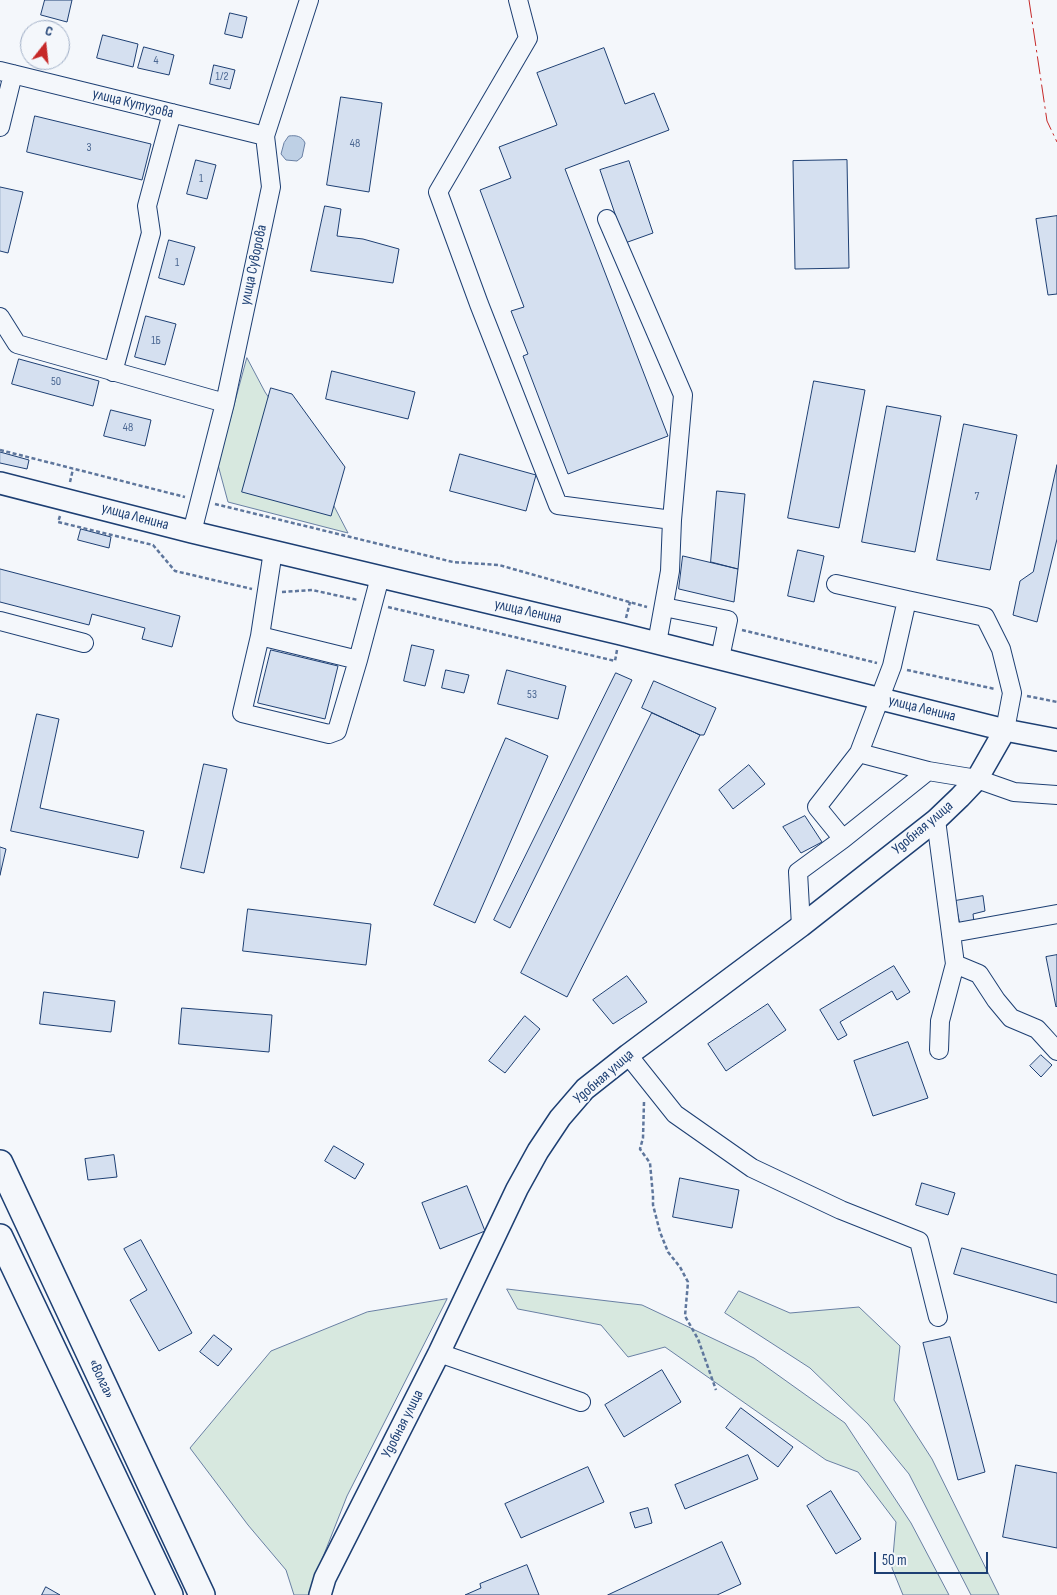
<!DOCTYPE html>
<meta charset="utf-8">
<style>
body{margin:0}
#map{position:relative;width:1057px;height:1595px;overflow:hidden;background:#f4f7fb;font-family:"Sofia Sans Condensed",sans-serif}
canvas{display:block}
.north{position:absolute;left:20px;top:20px;width:50px;height:50px;box-sizing:border-box;background:#f4f7fb;border:1px solid #9eadc5;border-radius:50%;rotate:16deg;font-size:14px;font-weight:700;line-height:20px;text-align:center;color:#1d3f73}
.north::after{content:'';display:block;margin:auto;width:18px;height:22px;background:#c62828;clip-path:polygon(50% 0,100% 100%,50% 72%,0 100%)}
.scale{position:absolute;left:874px;top:1552px;width:114px;height:22px;box-sizing:border-box;border:2px solid #1d3f73;border-top:0;padding-left:6px;font-size:15px;line-height:18px;white-space:nowrap;color:#1d3f73;-webkit-text-stroke:4px #f4f7fb;paint-order:stroke}
</style>
<div id="map">
<canvas width="1057" height="1595"></canvas>
<div class="north">С</div>
<div class="scale">50 m</div>
</div>
<script>
const ctx = document.querySelector('canvas').getContext('2d');
ctx.lineJoin = 'round';
function fillPath(path, color) {
  ctx.fillStyle = color;
  ctx.fill(path, 'evenodd');
}
function trace(path, color, width, dash) {
  ctx.strokeStyle = color;
  ctx.lineWidth = width;
  ctx.lineCap = dash ? 'butt' : 'round';
  ctx.setLineDash(dash || []);
  ctx.stroke(path);
}
function drawText(font, color, halo, rows, align = 'center') {
  ctx.font = font + ' "Sofia Sans Condensed",sans-serif';
  ctx.lineWidth = 4;
  ctx.setLineDash([]);
  ctx.textBaseline = 'middle';
  ctx.strokeStyle = halo;
  ctx.fillStyle = color;
  for (const [text, x, y, turn = 0] of rows) {
    ctx.save();
    ctx.translate(x, y);
    ctx.rotate((+turn || 0) * Math.PI / 180);
    ctx.textAlign = isNaN(turn) ? turn : align;
    if (halo) ctx.strokeText(text, 0, 0);
    ctx.fillText(text, 0, 0);
    ctx.restore();
  }
}
const green = new Path2D(`
 M247,358L265,392L309,458L348,533L228,502L218,465Z
 M507,1289L642,1305L754,1358L845,1423L911,1523L949,1595H903L892,1568L896,1522L858,1472L826,1460L665,1347L628,1357L601,1325L518,1309Z
 M739,1291L790,1313L859,1307L900,1346L894,1400L932,1459L999,1595H971L909,1474L868,1424L810,1368L725,1313Z
 M447,1299L347,1496L308,1595H294L286,1570L248,1525L190,1448L271,1351L367,1312Z`);
fillPath(green, '#d7e8df');
trace(green, '#687fa3', 1);
const water = new Path2D(`
 M289,136C296,135 302,136 305,143L302,157L297,161L286,160L281,154L284,143Z`);
fillPath(water, '#bed0e5');
trace(water, '#687fa3', 1);
const building = new Path2D(`
 M45,0H72L67,22L41,15Z
 M230,13L247,17L242,38L225,34Z
 M103,35L138,44L133,67L97,58Z
 M144,47L174,55L169,75L138,68Z
 M604,48L625,104L654,93L669,130L565,169L668,436L568,474L523,356L528,354L511,311L524,307L480,190L511,178L499,147L557,125L537,73Z
 M214,65L235,70L230,89L210,84Z
 M341,97L382,103L369,192L327,185Z
 M35,116L151,144L142,180L27,152Z
 M196,160L216,165L207,199L187,194Z
 M847,160L849,268L795,269L793,161Z
 M629,161L653,233L625,243L600,170Z
 M0,187L23,192L8,253L0,251Z
 M325,206L341,209L337,236L363,239L399,249L393,283L311,271Z
 M1057,216V294L1048,295L1036,219Z
 M169,240L195,247L184,285L159,278Z
 M146,316L176,324L165,365L135,357Z
 M19,359L99,381L93,406L12,384Z
 M332,371L415,392L408,419L326,399Z
 M814,381L865,390L839,528L788,518Z
 M271,388L292,394L345,467L331,516L242,492Z
 M887,406L941,416L915,552L862,542Z
 M111,410L151,420L145,446L104,436Z
 M964,424L1017,435L990,570L937,560Z
 M0,452L29,460L27,469L0,463Z
 M460,454L536,475L526,511L450,491Z
 M1057,465V539L1037,622L1013,615L1020,581L1033,572Z
 M717,491L745,494L738,569L711,562Z
 M81,529L111,537L109,548L78,540Z
 M798,550L824,556L814,602L788,596Z
 M683,556L738,569L734,602L679,589Z
 M0,569L180,616L172,647L142,639L145,628L92,614L89,625L0,602Z
 M412,645L434,650L425,686L404,681Z
 M271,650L338,666L325,719L258,703Z
 M446,670L469,675L464,693L442,688Z
 M507,670L566,686L558,719L498,704Z
 M616,673L632,680L510,928L494,920Z
 M654,681L716,708L704,735H700L642,708Z
 M652,713L700,735L567,997L521,973Z
 M37,714L59,719L40,808L144,831L138,858L11,831Z
 M506,738L548,756L475,923L434,905Z
 M204,764L227,769L204,873L181,868Z
 M749,765L765,784L733,809L719,790Z
 M805,816L822,842L801,853L783,827Z
 M0,847L6,849L0,875Z
 M983,896L985,911L973,914L974,922L960,925L955,901Z
 M248,909L371,924L366,965L243,951Z
 M1057,955V1006L1056,1007L1046,957Z
 M894,966L910,992L897,1000L892,991L840,1022L847,1035L838,1040L820,1010Z
 M627,976L647,1002L613,1024L593,1000Z
 M44,992L115,1001L111,1032L40,1024Z
 M768,1004L786,1030L726,1071L708,1044Z
 M182,1008L272,1015L269,1052L179,1044Z
 M525,1016L540,1029L505,1073L489,1061Z
 M908,1042L928,1098L873,1116L854,1061Z
 M1041,1055L1052,1065L1041,1077L1030,1066Z
 M334,1146L364,1164L355,1179L325,1161Z
 M114,1155L117,1177L88,1180L85,1159Z
 M680,1178L739,1190L732,1228L673,1217Z
 M922,1183L955,1193L948,1215L916,1205Z
 M467,1186L485,1231L440,1249L422,1203Z
 M141,1240L192,1333L159,1351L130,1300L147,1290L124,1249Z
 M962,1248L1057,1275V1303L954,1274Z
 M214,1335L232,1349L218,1366L200,1352Z
 M950,1337L985,1472L958,1480L923,1343Z
 M662,1370L681,1402L624,1437L605,1405Z
 M741,1408L793,1447L778,1467L726,1428Z
 M748,1455L758,1479L685,1509L675,1485Z
 M1016,1465L1057,1473V1548L1003,1537Z
 M588,1467L604,1502L521,1538L505,1504Z
 M831,1491L861,1539L836,1554L807,1506Z
 M648,1508L652,1523L635,1528L630,1513Z
 M722,1542L741,1584L717,1595H608Z
 M527,1565L539,1595H465L481,1588L480,1584Z
 M46,1587L60,1595H42Z`);
fillPath(building, '#d5e0f0');
trace(building, '#1d3f73', 1);
const minor = new Path2D(`
 M518,0L528,38L438,192L479,304L558,505L672,520L670,571L657,643
 M0,71L265,136
 M0,127L13,74
 M607,219L683,395L672,520
 M0,317L17,344L225,403
 M113,372L151,233L147,206L172,113
 M192,532L225,403L271,187L265,136L309,0
 M273,551L260,636L242,713L329,734L337,731L358,660L380,577
 M836,584L907,600
 M664,607L728,620L720,658
 M0,621L84,643
 M260,636L358,660
 M859,753L928,771
 M936,820L955,964L940,1021L939,1050
 M843,839L928,771L977,779L1014,792L1057,795
 M801,926L798,872L843,839L817,807L859,753L892,666L907,600L985,617L1001,649L1012,693L1005,730
 M952,933L1057,914
 M955,964L979,974L996,1000L1011,1018L1037,1029L1057,1051
 M628,1055L675,1114L752,1168L841,1210L919,1241L938,1317
 M439,1353L581,1402`);
const major = new Path2D(`
 M0,483L192,532L621,634L1005,730L1057,740
 M320,1595L325,1578L439,1353L517,1189L538,1151L560,1118L585,1089L628,1055L801,926L936,820L960,797L977,779L1005,730`);
const highway = new Path2D(`
 M0,1163L202,1595
 M0,1237L170,1595`);
trace(minor, '#1d3f73', 20);
trace(major, '#1d3f73', 24);
trace(highway, '#1d3f73', 28);
trace(new Path2D(`
 M0,450L185,497
 M70,482L73,469
 M215,504L453,562L499,565L647,607
 M60,516L58,522L153,545L175,571L252,589
 M282,592L312,590L358,600
 M388,607L615,661L617,650
 M626,618L630,602
 M742,630L877,663
 M907,670L995,689
 M1027,696L1057,702
 M644,1102L643,1138L640,1149L650,1163L653,1196V1205L660,1232L668,1252L680,1267L688,1282L685,1316L698,1339L716,1390`), '#5e769c', 2.5, [4, 2.5]);
trace(minor, '#f4f7fb', 18);
trace(major, '#f4f7fb', 21);
trace(highway, '#f4f7fb', 25);
trace(new Path2D(`
 M1029,0L1047,121L1057,142`), '#c62828', 1, [18, 4, 2.5, 4]);
drawText('12px', '#4b6792', null, [
 ["4",156,61],
 ["1/2",222,77],
 ["48",355,144],
 ["3",89,148],
 ["1",201,179],
 ["1",177,263],
 ["1Б",156,341],
 ["50",56,382],
 ["48",128,428],
 ["7",977,497],
 ["53",532,695]
]);
drawText('15px', '#1d3f73', '#f4f7fb', [
 ["улица Кутузова",133,104,14],
 ["улица Суворова",254,265,-78],
 ["улица Ленина",135,517,15],
 ["улица Ленина",528,612,13],
 ["улица Ленина",922,709,14],
 ["Удобная улица",923,828,-40],
 ["Удобная улица",604,1077,-41],
 ["«Волга»",101,1379,65],
 ["Удобная улица",403,1424,-63]
]);
</script>
